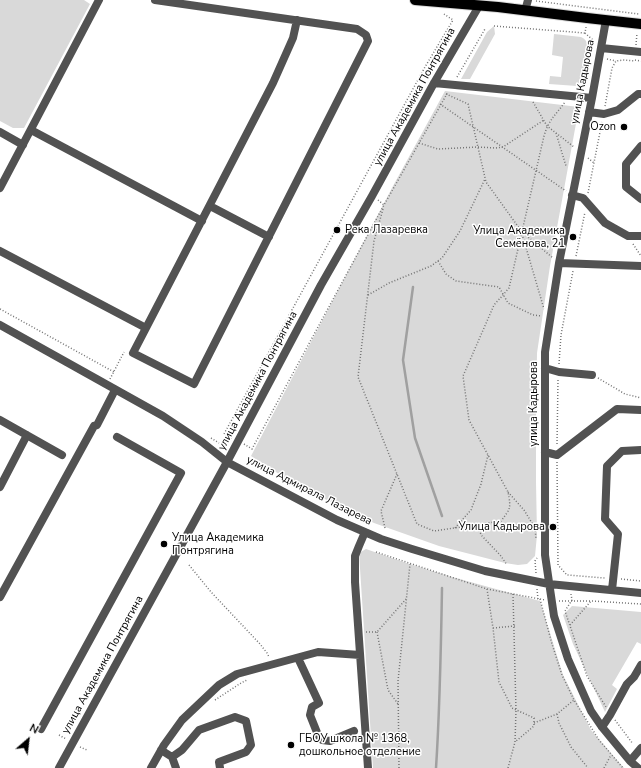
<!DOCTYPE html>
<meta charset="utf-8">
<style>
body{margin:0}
#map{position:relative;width:641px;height:768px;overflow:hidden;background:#fff;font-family:"Nunito Sans",sans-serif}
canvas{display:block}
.north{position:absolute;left:8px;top:720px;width:40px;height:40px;-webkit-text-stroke:3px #fff;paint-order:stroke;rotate:28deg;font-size:11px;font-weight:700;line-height:16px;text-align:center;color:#000}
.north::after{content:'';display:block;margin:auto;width:14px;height:18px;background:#000;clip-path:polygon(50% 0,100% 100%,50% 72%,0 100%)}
</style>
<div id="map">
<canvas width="641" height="768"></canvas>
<div class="north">N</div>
</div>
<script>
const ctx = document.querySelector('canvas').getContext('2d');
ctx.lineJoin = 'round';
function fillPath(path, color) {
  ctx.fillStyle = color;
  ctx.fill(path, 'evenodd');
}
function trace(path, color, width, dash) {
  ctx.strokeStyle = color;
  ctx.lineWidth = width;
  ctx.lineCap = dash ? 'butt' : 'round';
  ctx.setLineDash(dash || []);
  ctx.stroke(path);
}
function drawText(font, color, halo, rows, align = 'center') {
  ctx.font = font + ' "Nunito Sans",sans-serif';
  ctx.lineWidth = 3;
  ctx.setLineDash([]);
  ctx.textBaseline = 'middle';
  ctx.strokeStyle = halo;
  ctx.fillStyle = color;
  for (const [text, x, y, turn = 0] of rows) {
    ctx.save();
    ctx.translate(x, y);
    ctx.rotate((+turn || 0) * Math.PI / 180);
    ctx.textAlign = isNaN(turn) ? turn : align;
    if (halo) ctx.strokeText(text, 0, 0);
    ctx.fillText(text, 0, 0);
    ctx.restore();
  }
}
fillPath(new Path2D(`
 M0,0H84L90,4L24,128H13L0,121Z
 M494,26L495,34L470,79H461L487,32Z
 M554,34L581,37C585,39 587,41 588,46L582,80L577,86L549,84L550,76L561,77L563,57L552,55Z
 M445,91L579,107L550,266L537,353L536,418V482L537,535L535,556L527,564L518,565L505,563L439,546L374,523L296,485L251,456L393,186Z
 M366,549C423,570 481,585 540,601L563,675L591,730L624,768H373L359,553Z
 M572,606L641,612V644L637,642L612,685L617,689L605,712L573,644L563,615Z`), '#d9d9d9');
trace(new Path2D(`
 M413,287L403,360L415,438L442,516
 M436,768C440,708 441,648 442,588`), '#a0a0a0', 2.5);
const major = new Path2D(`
 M415,0L498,7L587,18L641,24`);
trace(major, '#dbdbdb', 12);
trace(new Path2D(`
 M536,1L639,14
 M494,26L585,33
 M586,27L585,33L594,41
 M636,45L637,33
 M607,59L616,61
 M635,60L641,61
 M457,77L485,29
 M446,94L468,104L486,182L522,232L553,258
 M533,102L547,126L574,147
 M440,104L566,191
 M605,106L612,68L616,61L623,60L635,61
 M556,133L566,166
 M419,143L438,149L478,147L496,148L503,147L544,120
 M588,158L594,163
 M588,193L602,122
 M378,200L384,205
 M383,209L374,241L358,377L417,524L434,531L501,521C511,508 511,508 508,492L469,420L463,376L494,305L503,295L509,288L544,136C549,119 555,116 565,102
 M522,234L544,309
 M633,244L641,256
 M576,256L585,212
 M438,261L446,274L456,281L499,287L508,303L533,315L542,316
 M368,295L389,283L431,266L442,258L460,231L485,179
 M0,309L114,372
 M559,364L561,335L573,271
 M598,378L625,394L641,398
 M110,379L124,352
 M211,438L219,443
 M232,438L224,434L425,67L453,20L444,14
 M244,444L252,449L384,205L448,92
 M557,444L558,380
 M557,462L558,565L567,575L605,578
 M508,492L524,510L535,528L536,539
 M476,525L482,536L501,556L507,565
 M385,528L381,511L397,474
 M455,528L471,510L481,484L488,455
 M376,552L487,589L545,600
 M189,565L211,592L260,644L267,653L269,657
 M536,573L535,561L537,558
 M621,579L641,581
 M487,589L493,628L499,682L512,708L534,718V726L515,742
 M537,589L538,599
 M571,594L572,600L565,611L587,676L606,707
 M540,599L552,644L562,675L574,700L599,740L623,768
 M559,601H592L641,604
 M570,625L591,601
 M493,628L515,626
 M366,632H377L407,598
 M377,632L388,690L398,704
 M215,700L241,683L247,680
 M557,714L559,723L571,747L588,768
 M615,720L633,744
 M534,723L557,714L574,700
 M59,735L66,739
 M80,747L87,750
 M399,768L398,681L410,564
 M508,768L515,742L516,710L513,594
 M604,768L611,755`), '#747474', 1.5, [1, 2]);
trace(new Path2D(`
 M525,11L528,0
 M606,20L592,98L559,263L545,352V555L554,616L568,659L591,711L602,727L630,761L638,768
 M601,48L641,52
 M434,83L592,98
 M589,112L604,114L618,110L638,94H641
 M31,130L202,221
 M0,132L23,145
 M641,146L626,164V187L641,199
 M0,188L99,0
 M572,195L583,198L605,223L628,236H641
 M210,206L269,237
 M0,251L146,328L273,83L293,38L297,20
 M559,263L641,266
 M0,325L163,416L202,442L227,462L337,520L381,539L412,549L485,571L549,584L641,593
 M146,328L133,353L194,384L368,41L366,35L357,29L155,0
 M545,368L559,372L592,375
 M0,420L62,455
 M97,425L115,390
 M545,452L557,455L617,409L641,410
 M0,487L27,435
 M365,532L359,546L355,556V582L368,768
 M612,590L618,534L605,519L607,466L622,451L641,450
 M0,597L94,426
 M298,658L319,703L312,707L310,715L318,735L322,740L330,741L354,731
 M602,727L610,715L627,684L634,677L641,665
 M41,729L181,473L117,437
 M161,750L172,757L176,768
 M172,757L182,750L199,730L235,717L246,721L251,745L246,752L219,762L220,768
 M630,761L641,748
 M59,768L227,462L321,285L372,196L434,83L479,6
 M151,768L164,745L182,720L219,685L237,674L318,652L360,655`), '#525252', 8);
trace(major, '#000', 10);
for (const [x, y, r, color] of [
 [624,127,4,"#000"],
 [337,230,4,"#000"],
 [573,237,4,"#000"],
 [553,527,4,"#000"],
 [164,544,4,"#000"],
 [291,745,4,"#000"]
]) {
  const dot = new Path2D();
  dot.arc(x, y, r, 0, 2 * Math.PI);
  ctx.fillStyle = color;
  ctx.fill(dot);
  trace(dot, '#fff', 1.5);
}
drawText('11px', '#000', '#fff', [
 ["улица Кадырова",583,82,-79],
 ["улица Академика Понтрягина",415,97,-61],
 ["улица Академика Понтрягина",258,381,-62],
 ["улица Кадырова",534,404,-90],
 ["улица Адмирала Лазарева",309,491,27],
 ["улица Академика Понтрягина",103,665,-61]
]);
drawText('11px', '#000', '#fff', [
 ["Ozon",616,127],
 ["Река Лазаревка",345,230,"left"],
 ["Улица Академика",565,231],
 ["Семёнова, 21",565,244],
 ["Улица Кадырова",545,527],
 ["Улица Академика",172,538,"left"],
 ["Понтрягина",172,551,"left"],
 ["ГБОУ школа № 1368,",299,739,"left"],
 ["дошкольное отделение",299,752,"left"]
], 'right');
</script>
